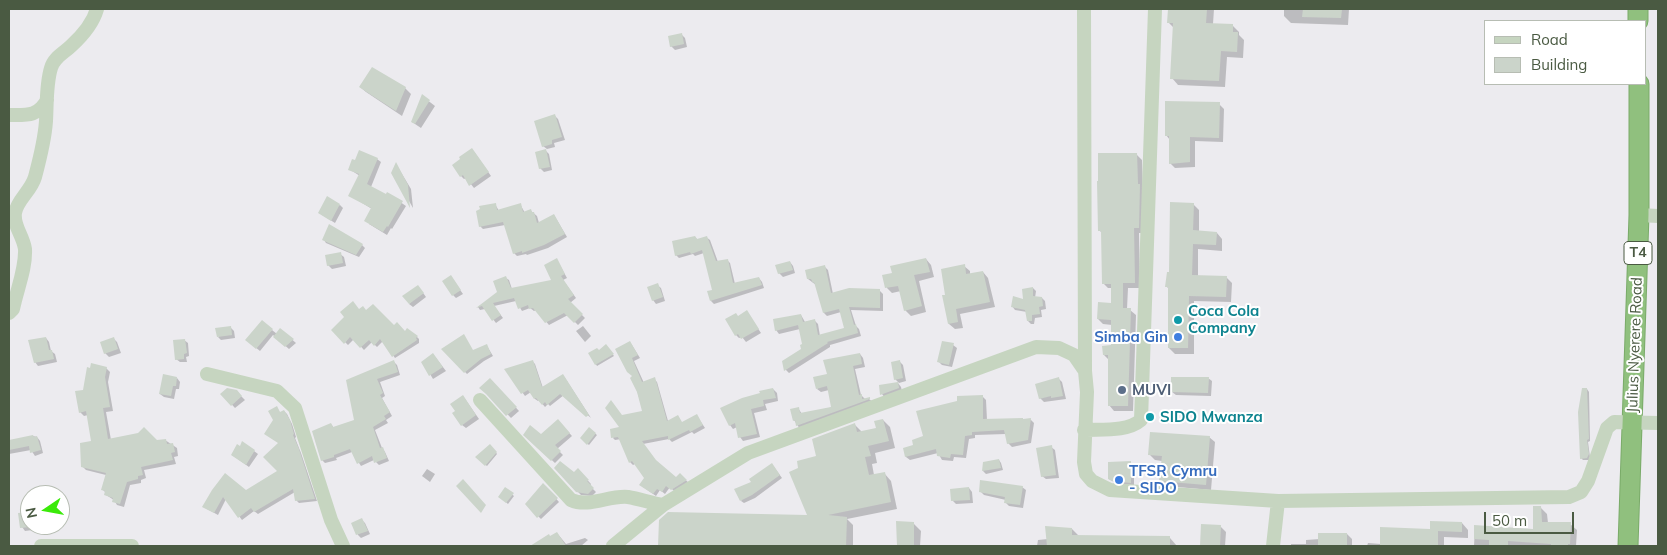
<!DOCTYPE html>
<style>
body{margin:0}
#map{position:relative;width:1667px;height:555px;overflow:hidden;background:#ecebef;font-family:Mulish,sans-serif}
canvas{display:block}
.frame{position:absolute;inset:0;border:10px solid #4a5a42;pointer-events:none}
.legend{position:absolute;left:1484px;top:20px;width:162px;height:65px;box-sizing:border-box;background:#fff;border:1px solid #b7bdb3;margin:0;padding:6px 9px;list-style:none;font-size:15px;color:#4a5a42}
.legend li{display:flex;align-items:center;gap:10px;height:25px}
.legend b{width:25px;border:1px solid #b7bdb3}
.north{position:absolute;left:20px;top:485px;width:50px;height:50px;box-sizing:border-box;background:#fff;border:1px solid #b7bdb3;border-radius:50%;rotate:258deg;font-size:14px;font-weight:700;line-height:20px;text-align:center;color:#4a5a42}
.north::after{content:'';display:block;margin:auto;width:18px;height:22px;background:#3bea0a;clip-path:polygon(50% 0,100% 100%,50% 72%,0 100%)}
.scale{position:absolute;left:1484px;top:512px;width:90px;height:22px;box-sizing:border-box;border:2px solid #4a5a42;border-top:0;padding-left:6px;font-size:15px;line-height:18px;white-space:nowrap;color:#4a5a42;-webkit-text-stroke:4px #fff;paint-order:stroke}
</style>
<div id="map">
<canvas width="1667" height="555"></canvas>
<div class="frame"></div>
<ul class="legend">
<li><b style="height:6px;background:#c6d5c0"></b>Road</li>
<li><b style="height:14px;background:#cbd4ca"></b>Building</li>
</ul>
<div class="north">N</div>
<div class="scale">50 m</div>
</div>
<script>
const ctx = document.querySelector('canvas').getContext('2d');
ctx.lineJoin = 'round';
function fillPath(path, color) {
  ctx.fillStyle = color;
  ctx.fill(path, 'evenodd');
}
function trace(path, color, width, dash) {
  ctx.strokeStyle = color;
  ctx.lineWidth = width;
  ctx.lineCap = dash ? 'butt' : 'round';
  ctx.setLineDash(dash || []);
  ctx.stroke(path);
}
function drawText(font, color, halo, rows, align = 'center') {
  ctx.font = font + ' Mulish,sans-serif';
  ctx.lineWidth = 4;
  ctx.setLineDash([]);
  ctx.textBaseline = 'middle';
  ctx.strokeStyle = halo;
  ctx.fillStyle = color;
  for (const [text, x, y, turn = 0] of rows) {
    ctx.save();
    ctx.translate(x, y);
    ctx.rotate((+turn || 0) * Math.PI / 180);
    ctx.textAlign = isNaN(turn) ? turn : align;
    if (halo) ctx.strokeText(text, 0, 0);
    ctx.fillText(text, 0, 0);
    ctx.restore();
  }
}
fillPath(new Path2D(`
 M1169,9H1214L1213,24L1233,26L1239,32V35L1244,40L1243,58L1227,57L1225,87L1178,85L1172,78L1174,28L1169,23Z
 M1284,9H1349L1348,25L1291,23L1284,16Z
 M681,34L685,38L687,47L675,50L671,46Z
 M360,87L405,88L411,94L402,116L366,92Z
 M422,96L435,106L421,128L412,122Z
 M1219,104L1224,109L1223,142L1195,141V167L1175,168L1170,163V140L1166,135Z
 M555,116L558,119L565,140L554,143L555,147L547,149L543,146Z
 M546,151L549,154L552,170L544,172L540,168Z
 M475,153L491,176L474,188L466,178L464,179L461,176L454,165Z
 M1137,155L1142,160L1144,233H1139L1140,288H1128L1127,309L1130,310L1136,315L1133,411H1114L1109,405V360L1104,355L1112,346V325L1103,324L1098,319L1112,304V288H1108L1103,283V234L1099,230Z
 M377,159L381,162L371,187L386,196L387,193L406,206L392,229L391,228L387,235L369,224L372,209L349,195L360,176L349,169L356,162Z
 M396,164L411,189L413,208L393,173Z
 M495,204L499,211L520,204L525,213L531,211L537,216L539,223L554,215L567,237L548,248L527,255L526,254L517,256L514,253L505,225L483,229L480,226Z
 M1193,204L1199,210V232L1217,233L1222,239V251L1198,249V277H1226L1232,283L1231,302L1194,301V354H1175L1169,348L1170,290L1167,287Z
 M340,205L343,208L335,223L319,213Z
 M695,237L698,240L706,237L710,240L718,262L727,260L730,263L735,284L759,278L762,282L764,288L714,304L711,301L714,290L704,253L695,256L693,254L679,258L676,255Z
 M324,240L362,245L365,248L359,257L326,243Z
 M340,254L344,257L346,266L332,269L328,265Z
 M926,259L931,265L934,277L919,281L926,312L911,316L905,310L901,291L892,293L887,288L884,276L893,274Z
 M557,260L567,278L563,280L576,298L570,303L585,318L578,325L568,315L549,325L536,310L534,311L530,308L522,311L516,301L494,306L503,318L496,323L485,309L480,310L478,307L499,292L506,278L509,280L512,289L553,281Z
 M790,262L793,266L795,273L783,277L779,273Z
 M964,266L970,271V274L983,272L988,278L995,307L960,314L963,328L955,329L949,324L944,296H947Z
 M825,267L828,270L833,294L879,290L883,294V311L851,310L856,326L859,329L861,336L830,345V347L789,373L786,370L783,362L803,349L804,345L800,329L779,334L776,330L801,315L805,322L814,320L818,324L820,336L846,328L841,312L827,316L824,313L816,285L808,279Z
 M451,277L463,294L456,298L453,295Z
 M657,285L661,288L665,301L656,304L653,300Z
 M1033,288L1036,291L1035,298H1042L1045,301L1046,309L1041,310L1042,317L1035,318L1034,324H1031L1028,321L1027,312L1015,310L1012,306L1025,300Z
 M421,290L426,297L413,307L409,304Z
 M360,311L366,312L405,333L417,337L419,339V343L395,358L383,341L377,347L372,342L364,350L354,339L348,345L333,330Z
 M747,312L761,333L746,342L742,337L739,338L736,335L738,317Z
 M583,326L591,336L585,342L576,331Z
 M230,327L234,331L235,338L221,340L218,337Z
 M280,329L296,343L289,349L273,335L260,351L250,343L272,330L277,334Z
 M46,338L49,342L51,351L55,354L57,362L38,366L35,362Z
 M114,339L117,342L121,353L109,357L105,353Z
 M184,340L188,343L189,356L186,357L187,362H180L176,359Z
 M630,342L640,358L634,361L644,383L654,379L657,382L668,421L678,417L682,423L699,419L705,428L694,434L692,432L672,442L669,439L643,444L657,463L677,479L680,475L689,483L675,492L670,487L665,494L660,490L656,496L643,487L645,478L635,464L633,465L630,462L621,439L615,440L613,438L621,427L622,416L643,412L633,376Z
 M953,345L957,348L952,367L942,365L939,362Z
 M487,346L493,356L484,361L467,374L443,349L474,352Z
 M606,346L614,356L597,366L590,354L599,351Z
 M860,354L863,358L865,367L855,369L861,395L865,399H869L873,402L800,429L794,420L798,408L802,414L833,407L829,390L821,392L817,389L829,374Z
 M436,358L446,371L433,379L423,362Z
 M899,361L903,365L906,381L899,383L895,379Z
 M394,362L397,365L400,375L380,382L385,396L382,398L392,416L386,420L388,423L375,430L382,448L385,452L389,461L379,465L374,460L361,466L352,452L336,458L337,460L325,463L322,460L331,424L334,428L355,421L347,381Z
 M533,362L535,364L543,388L565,378L591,418L564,395L550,406L548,404L545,407L539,400L538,401L535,399L531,392L525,396L506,370Z
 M106,368L110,372L108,382L113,411L106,412L111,440L157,442L165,440L177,448L178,456L174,457L176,464L144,470L146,478L141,480V483L130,485L124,507L117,505L114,500L106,495V493L102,489L106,475L86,470L82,466L92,442L88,415L84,416L80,412L84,391Z
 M177,378L180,382L179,389H176L174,399L164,397L160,394Z
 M1208,378L1212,381L1211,396L1176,395L1172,392Z
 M490,379L519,411L511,418L490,396Z
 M1059,379L1062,382L1066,399L1044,402L1040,398Z
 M898,383L901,387L902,391L885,398L882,394Z
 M773,389L777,393L778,401L765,404L767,410L754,413L760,437L743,441L740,437L737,427L733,429L730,425Z
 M1587,389L1589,392L1590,441L1588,442L1590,457L1589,460H1583L1581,458Z
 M236,391L245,400L235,408L222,394Z
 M463,396L479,419L466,428L462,425Z
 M982,396L986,400L987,420L1030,419L1034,423L1031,443L1012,447L1008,443L1006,434L975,435V438L969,439L966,458L954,457L953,461L942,460L938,453L910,460L906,457L904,449L915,446L924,437Z
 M277,408L280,413L284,411L287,414L292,424L296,437L295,438L301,453L317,501L299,503L296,500L295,492L258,514L254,511L242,520L226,499L218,515L207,509L204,507L213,490L246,491L279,471V443L274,420Z
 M883,420L890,427L895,448L875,453L877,463L872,464L874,475L884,473L891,481L897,509L847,519L853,525V546H660V520L809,516L818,457L854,424L862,432L878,429Z
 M561,424L572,436L557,449L563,455L555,463L525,435H541Z
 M589,429L597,435L589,445L581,438Z
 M33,436L37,437L40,441L43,453L35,456L31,450L9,454V441Z
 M1209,437L1215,442L1211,490L1166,486L1161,480L1162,461L1155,460L1150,455Z
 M490,445L497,454L487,466L477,457Z
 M1051,447L1055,450L1059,478L1046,479L1042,476Z
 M254,451L258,454L249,467L232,455Z
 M999,460L1001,463L1003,470L986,474L983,471L984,463Z
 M1131,463L1134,466V485L1117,484L1109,479Z
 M774,467L782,478L755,498L744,503L741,501L753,482Z
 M555,468L574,474L578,470L591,484L590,486L596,492L592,496L581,495Z
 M427,469L435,474L430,482L422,476Z
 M543,484L559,502L541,519L526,504Z
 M1022,487L1026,490L1023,508L1009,506L1006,503V500L984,495L980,491Z
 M969,488L972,492L973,503L956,504L952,500Z
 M505,489L514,496L508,504L500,497Z
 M30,506V525H40V529L25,531L22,527L23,510L27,509V507Z
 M1540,507L1547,514L1548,523L1570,524L1577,530L1576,546H1474L1475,526L1534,530Z
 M362,520L365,523L370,534L361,538L358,535L353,523Z
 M897,522L914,524L921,531L920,546H898Z
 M1462,523L1468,530V538L1444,537V546H1367L1368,543L1381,544L1431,530Z
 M1202,525L1220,526L1226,532L1225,546H1201Z
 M1072,529L1079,536L1170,538L1177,546H1037L1038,540L1048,539Z
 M557,533L566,544L585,538L588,540L581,546L535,545Z
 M1347,534L1352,539V546H1291V544H1306V540L1320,539Z`), '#0003');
fillPath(new Path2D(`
 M1168,9H1207L1206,23L1233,24V32H1238L1237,52L1221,51L1219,81L1170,79L1173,23H1167Z
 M1303,9H1342L1341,18L1302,17Z
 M682,33L684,44L670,47L668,36Z
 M372,67L406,87L396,111L359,87Z
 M422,94L430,100L415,124L411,122Z
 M1165,101L1220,102L1219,138L1190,137V162L1169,164V136H1165Z
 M555,114L562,137L552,140V144L542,147L534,121Z
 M472,148L489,172L469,186L463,175L460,177L452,165L460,159L459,157Z
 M546,149L550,167L539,169L535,152Z
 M359,150L378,158L367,184L386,194L387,192L403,201L388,227L387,226L383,232L364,221L371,208L348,196L359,174L348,170L352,159L355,160Z
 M1098,153H1137L1138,184H1140L1139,228H1134L1135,283H1123V308H1131L1128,406H1108V355H1103L1102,346L1111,345V320L1097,319L1098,302L1111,303V284H1102L1101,231H1098L1097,181H1098Z
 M396,162L408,185L410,208L391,173Z
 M327,196L340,204L331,221L318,213Z
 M1170,202L1194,203L1193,230L1217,232L1216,245L1193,244L1192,275L1227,276L1226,297L1189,296L1188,348H1168V287H1165L1167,272H1169Z
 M496,203L497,210L521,203L523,212L531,209L532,212H534L537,223L554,214L565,234L544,245L522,253V251L513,254L503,222L479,227L476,211L480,209L479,206Z
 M329,224L363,244L356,255L322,240Z
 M695,236L697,239L707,236L716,261L728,259L733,283L759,277L762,285L710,301L707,291L712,290L702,250L691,254L690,252L675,256L672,241Z
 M341,252L343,263L327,266L325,255Z
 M557,258L565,274L561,276L574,295L568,299L583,314L574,323L564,313L545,323L533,308L529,309L528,305L518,309L514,298L493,303L501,315L492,321L482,306L476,308L497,292L493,281L506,276L511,288L551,280L544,265Z
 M926,258L930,272L914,275L922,306L904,311L898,286L885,288L882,275L892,273L890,266Z
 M790,261L793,270L778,274L775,265Z
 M965,264L966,274L983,271L990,302L956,309L958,322L948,324L942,295H945L941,269Z
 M825,265L831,293L849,288L880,289V308L849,307L854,325L856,324L858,333L827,342L828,343L784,371L782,361L801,349L800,345L802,344L798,325L775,331L773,319L801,314L803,322L815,319L818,335L844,328L839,309L823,313L814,282L813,283L811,279H807L805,270Z
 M451,275L461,290L452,296L442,281Z
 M658,283L663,297L652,301L647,287Z
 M418,285L424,293L409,304L402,296Z
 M1033,287V296L1042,297L1043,306L1039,307L1040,314L1032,315V321H1027L1025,310L1011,307L1013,296L1023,299L1022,289Z
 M353,301L359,309L363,306L366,310L373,304L394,325L397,322L405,331L407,328L418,336L416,338L417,340L392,357L380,339L374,346L369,340L360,348L350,337L344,344L331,330L344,317L340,312Z
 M747,310L759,329L741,339L738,334L735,336L725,319L736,313L738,316Z
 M262,320L273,329L256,349L245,340Z
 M231,326L232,335L217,337L215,328Z
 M280,328L294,339L285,347L273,337Z
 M464,334L473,350L487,344L491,354L481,359L464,373L441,349Z
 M46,337L49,350H52L54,359L34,363L28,340Z
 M114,337L118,349L104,354L100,342Z
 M185,339L187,353L184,354V359L175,360L173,340Z
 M630,341L638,355L632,358L642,382L655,377L667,421L678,415L682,422L697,414L703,425L690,432L689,430L668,440V436L642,441L656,460L676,477L680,473L687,480L671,490L666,486L662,492L657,489L653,494L639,485L644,478L632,461L629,463L618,437L611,438L610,429L619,427L605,408L611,400L622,415L642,411L637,392L630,378L632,376L627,372L615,349Z
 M942,341L954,343L949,365L937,362Z
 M606,344L614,354L595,365L588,353L597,348L599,350Z
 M433,353L443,367L429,376L421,362Z
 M860,353L862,364L853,366L859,395L862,394V399L870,397V399L796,426L795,420L793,421L790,409L799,407L800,413L831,407L827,386L816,389L813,377L827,374L823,360Z
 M394,360L398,372L377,379L383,393L380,395L390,412L384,416L386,419L373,427L380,448L383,447L387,458L374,463L372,456L357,464L350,449L334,455V457L321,461L312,431L331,423L333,427L354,420L346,380Z
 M533,360L542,387L563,374L589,415L586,417L560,394L547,405L545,402L542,405L536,398L534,399L528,390L521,394L504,369Z
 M900,360L903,378L894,380L891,362Z
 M91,363L107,367L105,377L110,407L103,408L108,439L138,433L144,427L157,440L166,439L167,444L173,443L175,452L171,453L173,460L141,467L143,475L138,476V479L127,482L120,504L112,502L113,498L104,495L105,491L101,490L106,473L81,467L80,443L91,441L86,411L79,413L75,391L83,390L87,367L90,368Z
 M163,374L177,377L176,386H173L171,396L159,394Z
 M1059,377L1063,396L1051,398V396L1039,399L1035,384Z
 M1171,377H1209L1208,393L1171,392Z
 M490,378L517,407L506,416L486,394L479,388Z
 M898,382L899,388L880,395L879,385Z
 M227,388L237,390L242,396L231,406L220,394Z
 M773,388L776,398L763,400L764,406L751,409L757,434L738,438L735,423L729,426L720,408L742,398L760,393L759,391Z
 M1582,388H1587L1589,439L1587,440L1589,454L1587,458L1580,459L1578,412Z
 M463,395L476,415L461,426L452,413L455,411L450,404Z
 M983,395V419L1023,418V419L1031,418L1028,440L1007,444L1004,430L972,432V435L965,436L963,455L951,454L950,458L937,456L936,449L905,457L903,448L913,445L912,440L923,436L916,411L957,401V396Z
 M277,406L280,412L284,410L290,420L294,434L293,435L299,449L315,499L295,501L293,489L254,512L251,508L238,518L223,497L214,513L202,507L212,490L225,473L246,490L277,471L263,457L278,443L264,434L273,420L268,411Z
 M558,419L570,433L555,445L561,451L551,461L523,435L530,425L541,434Z
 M883,419L889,441L868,446L871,456L865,457L869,475L885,472L891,502L828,515L847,517L846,546H658L659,520L668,512L807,515L789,472L798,468L797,461L816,456L812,439L855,423L857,432L876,428L874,421Z
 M589,427L596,433L587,445L580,438Z
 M1150,432L1210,436L1206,485L1159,481L1162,456L1148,455Z
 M33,435L34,437L37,436L41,450L30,453L29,446L9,450V440Z
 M242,441L255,450L246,465L231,455L237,444L240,446Z
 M490,444L497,452L485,466L475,457Z
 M1052,445L1056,475L1041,477L1036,448Z
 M999,459L1001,468L982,471L983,462Z
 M560,461L574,472L578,468L589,480L587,481L594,488L588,494L576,492L554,468Z
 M1131,461V483L1112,481L1108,479V462Z
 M772,463L780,475L752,495L740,501L734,489L751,482L749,479Z
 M463,479L486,505L481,513L456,486Z
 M980,480L1023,486L1020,505L1004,503L1005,497L979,492Z
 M543,483L558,498L537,518L525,504Z
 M505,487L514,493L506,503L498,497Z
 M969,487L970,500L951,501L950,489Z
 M1533,506H1541L1542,522H1571L1570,544H1568V546H1551V544L1508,541V546H1489V540L1474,539V525L1533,529Z
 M30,512V527L20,528L18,513Z
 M362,518L368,531L356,535L351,523Z
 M896,521L914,522V546H897Z
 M1430,521L1462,522V532L1438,531V546H1380V527L1430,529Z
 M1201,524L1221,525L1220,546H1200Z
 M1045,526L1072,528V535L1170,536V546H1047Z
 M557,532L566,546H530L549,534L550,536Z
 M1318,533H1347V546H1318Z`), '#cbd4ca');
const highway = new Path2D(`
 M1638,9V21
 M1628,546L1639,215V84`);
trace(highway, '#7aab69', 21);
trace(new Path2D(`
 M1084,9L1085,371
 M9,115C26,115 38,117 47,100
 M1639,215L1658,216
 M9,313L13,309C17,289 26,269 25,249C23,235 13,226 15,213C17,200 31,191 35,177C39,162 45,136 46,121C47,104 46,84 51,68C54,57 64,53 71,46C82,36 93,23 97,9
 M207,374L277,391L295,408L331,520L343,546
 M480,400L571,500C589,508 609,495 628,497C640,499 651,503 663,505
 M1084,430C1102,429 1127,432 1141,420L1155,9
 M41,546H132
 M613,546L663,505L748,453L1036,347L1059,348L1074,355L1085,371L1087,392L1084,462L1086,474L1092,481L1110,490L1278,501L1569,497L1581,492L1588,481L1607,428L1614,422L1658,423
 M1273,546L1278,501`), '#c6d5c0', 14);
trace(highway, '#90c07e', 19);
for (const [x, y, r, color] of [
 [1178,320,5,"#0f9aa8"],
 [1178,337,5,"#3f7fe0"],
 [1122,390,5,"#5c6f8a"],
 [1150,417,5,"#0f9aa8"],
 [1119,480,5,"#3f7fe0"]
]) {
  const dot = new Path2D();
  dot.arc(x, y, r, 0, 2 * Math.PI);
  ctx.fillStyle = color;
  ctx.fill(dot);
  trace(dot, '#fff', 2);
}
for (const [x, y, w] of [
 [1638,253,28]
]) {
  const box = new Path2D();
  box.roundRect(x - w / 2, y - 11.5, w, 23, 4);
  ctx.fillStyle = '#fff';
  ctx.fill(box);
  trace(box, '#4a5a42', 1);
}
drawText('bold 14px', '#4a5a42', null, [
 ["T4",1638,253]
]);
drawText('bold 15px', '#0d838f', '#fff', [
 ["Coca Cola",1188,311],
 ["Company",1188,328],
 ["SIDO Mwanza",1160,417]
], 'left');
drawText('bold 15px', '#366cbe', '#fff', [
 ["Simba Gin",1168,337],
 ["TFSR Cymru",1129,471,"left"],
 ["- SIDO",1129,488,"left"]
], 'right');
drawText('15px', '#4a5a42', '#fff', [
 ["Julius Nyerere Road",1635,345,-88]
]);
drawText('bold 15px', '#4e5e75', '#fff', [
 ["MUVI",1132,390]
], 'left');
</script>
